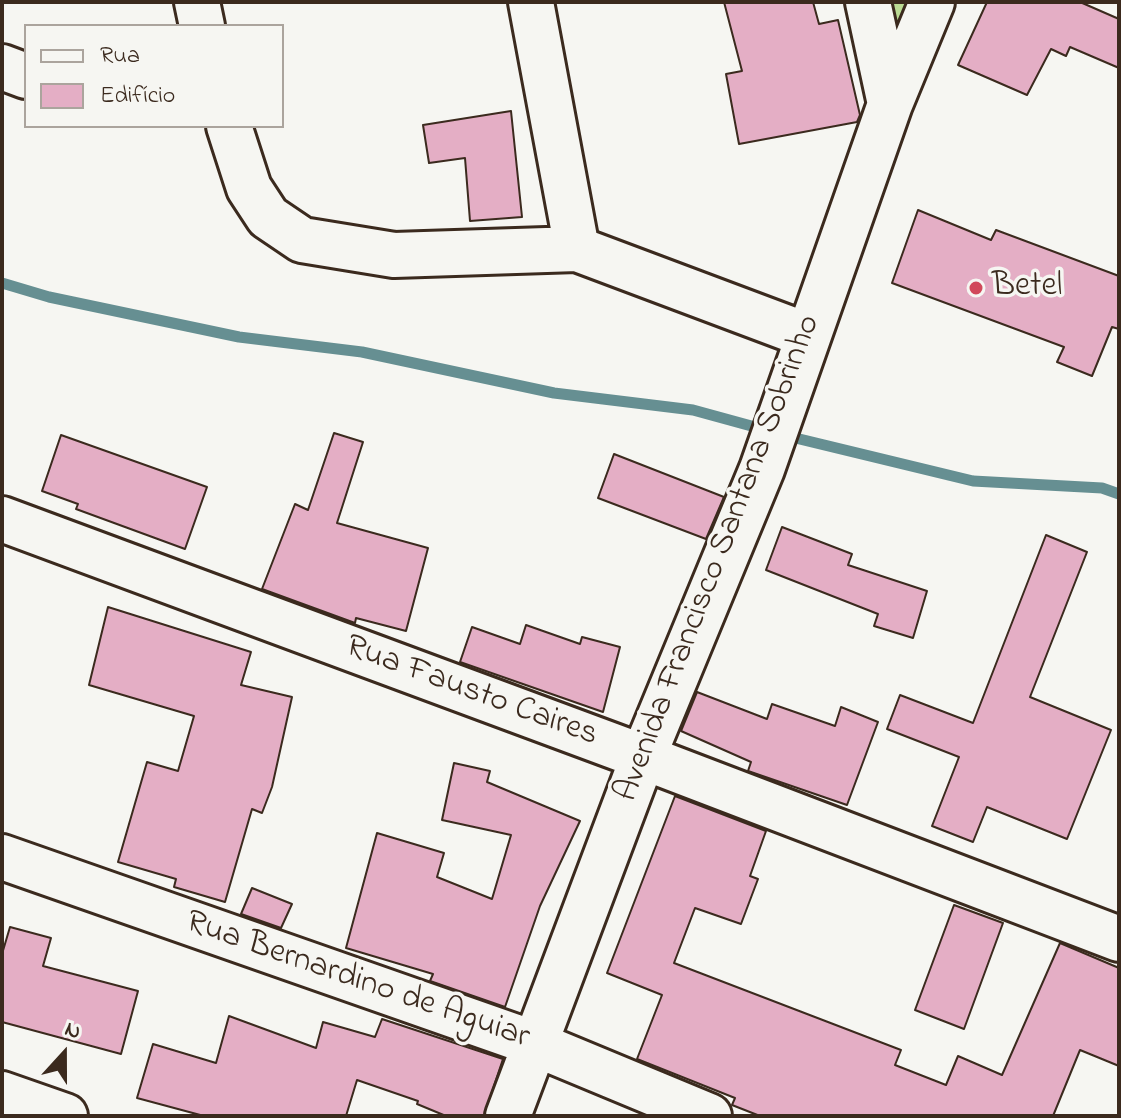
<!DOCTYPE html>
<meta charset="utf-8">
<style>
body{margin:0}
#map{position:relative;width:1121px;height:1118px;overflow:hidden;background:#f6f6f2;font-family:"Indie Flower",sans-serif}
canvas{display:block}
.frame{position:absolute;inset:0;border:4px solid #3b2a1e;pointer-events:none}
.legend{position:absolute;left:24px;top:24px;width:260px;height:104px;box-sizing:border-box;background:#f6f6f2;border:2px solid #aba49d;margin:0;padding:10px 14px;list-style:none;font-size:24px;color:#3b2a1e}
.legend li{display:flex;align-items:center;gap:16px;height:40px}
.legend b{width:40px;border:2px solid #aba49d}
.north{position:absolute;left:24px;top:1014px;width:80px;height:80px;-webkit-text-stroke:6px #f6f6f2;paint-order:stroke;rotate:21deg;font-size:22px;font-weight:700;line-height:32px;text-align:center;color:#3b2a1e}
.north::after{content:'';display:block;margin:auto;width:28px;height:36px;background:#3b2a1e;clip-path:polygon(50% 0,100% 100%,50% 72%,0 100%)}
</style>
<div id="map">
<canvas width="1121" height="1118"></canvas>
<div class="frame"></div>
<ul class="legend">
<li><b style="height:10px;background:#f6f6f2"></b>Rua</li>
<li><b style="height:22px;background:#e4aec5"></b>Edifício</li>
</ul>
<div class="north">N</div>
</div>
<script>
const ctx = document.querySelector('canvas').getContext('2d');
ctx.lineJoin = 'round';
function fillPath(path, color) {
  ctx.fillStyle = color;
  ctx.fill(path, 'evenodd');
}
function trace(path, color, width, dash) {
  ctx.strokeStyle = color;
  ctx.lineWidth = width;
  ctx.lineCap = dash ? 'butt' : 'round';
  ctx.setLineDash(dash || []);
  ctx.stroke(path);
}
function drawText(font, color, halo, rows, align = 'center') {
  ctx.font = font + ' "Indie Flower",sans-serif';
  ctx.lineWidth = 7;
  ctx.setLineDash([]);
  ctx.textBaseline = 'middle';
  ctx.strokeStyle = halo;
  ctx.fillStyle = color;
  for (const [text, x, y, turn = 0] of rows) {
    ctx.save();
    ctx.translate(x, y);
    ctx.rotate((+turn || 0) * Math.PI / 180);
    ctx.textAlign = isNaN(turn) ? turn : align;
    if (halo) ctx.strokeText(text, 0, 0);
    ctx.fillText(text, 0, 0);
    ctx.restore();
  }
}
fillPath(new Path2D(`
 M890,2H930L899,42Z`), '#bbdb94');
trace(new Path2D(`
 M2,283L49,297L239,337L362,352L554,393L693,410L766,430
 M783,435L973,481L1102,488L1119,494`), '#668f92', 11);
const building = new Path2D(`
 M724,2H813L819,24L838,20L860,115L857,122L739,144L726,74L742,71Z
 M987,2H1080L1119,19V68L1070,47L1066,56L1051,49L1027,95L958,65Z
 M511,111L522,217L470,221L465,158L429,163L423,125Z
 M918,210L991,240L996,230L1119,276V329L1112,327L1092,376L1057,362L1064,347L892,283Z
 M334,433L363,442L337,523L428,548L406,631L356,618L355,623L262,589L295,504L308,510Z
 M61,435L207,487L185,549L76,509L78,504L42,491Z
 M614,454L724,497L706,539L598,498Z
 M782,527L852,554L848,565L927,591L913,638L874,626L878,614L766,570Z
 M1046,535L1087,552L1030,697L1111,730L1067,839L987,807L973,842L932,826L959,757L887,729L900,695L973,723Z
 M108,607L251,652L241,685L292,697L272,787L262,813L252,809L225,902L174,887L176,879L118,862L147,762L178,771L194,716L89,685Z
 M526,625L580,644L582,637L620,647L603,712L460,662L472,627L520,644Z
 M697,692L767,719L772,704L835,726L841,707L878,722L847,805L748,771L751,762L681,731Z
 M454,763L490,771L487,782L580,821L540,906L505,1007L430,981L433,974L346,948L377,833L444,853L437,877L492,899L511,835L442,820Z
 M675,796L766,831L750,876L758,879L741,924L695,908L674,963L901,1050L895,1065L946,1085L958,1056L1002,1075L1060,943L1119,968V1066L1080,1050L1053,1116H760L732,1105L735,1098L637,1059L662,995L607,973Z
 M252,888L292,904L281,928L241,914Z
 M954,905L1003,923L964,1029L915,1010Z
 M10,927L51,938L43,966L138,991L121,1054L2,1022V954Z
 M229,1016L316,1048L323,1022L375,1037L382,1019L503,1059L484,1116H446L417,1104L418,1101L357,1080L346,1116H204L137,1098L153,1044L216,1063Z`);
fillPath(building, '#e4aec5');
trace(building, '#3b2a1e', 2);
const minor = new Path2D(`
 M197,2L202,26
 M531,2L577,249
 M868,2L890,104
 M2,67L26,76
 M229,126L249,188L268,217L302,240L394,255L577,249L806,335
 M2,519L643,757L1119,939
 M2,857L533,1043L709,1116
 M2,1094L65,1116
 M508,1116L643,757L762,469L890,104L932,2`);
trace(minor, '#3b2a1e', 50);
trace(minor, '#f6f6f2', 44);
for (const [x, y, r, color] of [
 [976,288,8,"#d1495b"]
]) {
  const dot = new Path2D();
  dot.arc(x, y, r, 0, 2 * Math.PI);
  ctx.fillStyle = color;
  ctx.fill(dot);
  trace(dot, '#f6f6f2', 3);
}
drawText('34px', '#3b2a1e', '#f6f6f2', [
 ["Betel",992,288]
], 'left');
drawText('34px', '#3b2a1e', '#f6f6f2', [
 ["Avenida Francisco Santana Sobrinho",720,559,-69],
 ["Rua Fausto Caires",471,693,20],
 ["Rua Bernardino de Aguiar",357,982,19]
]);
</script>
